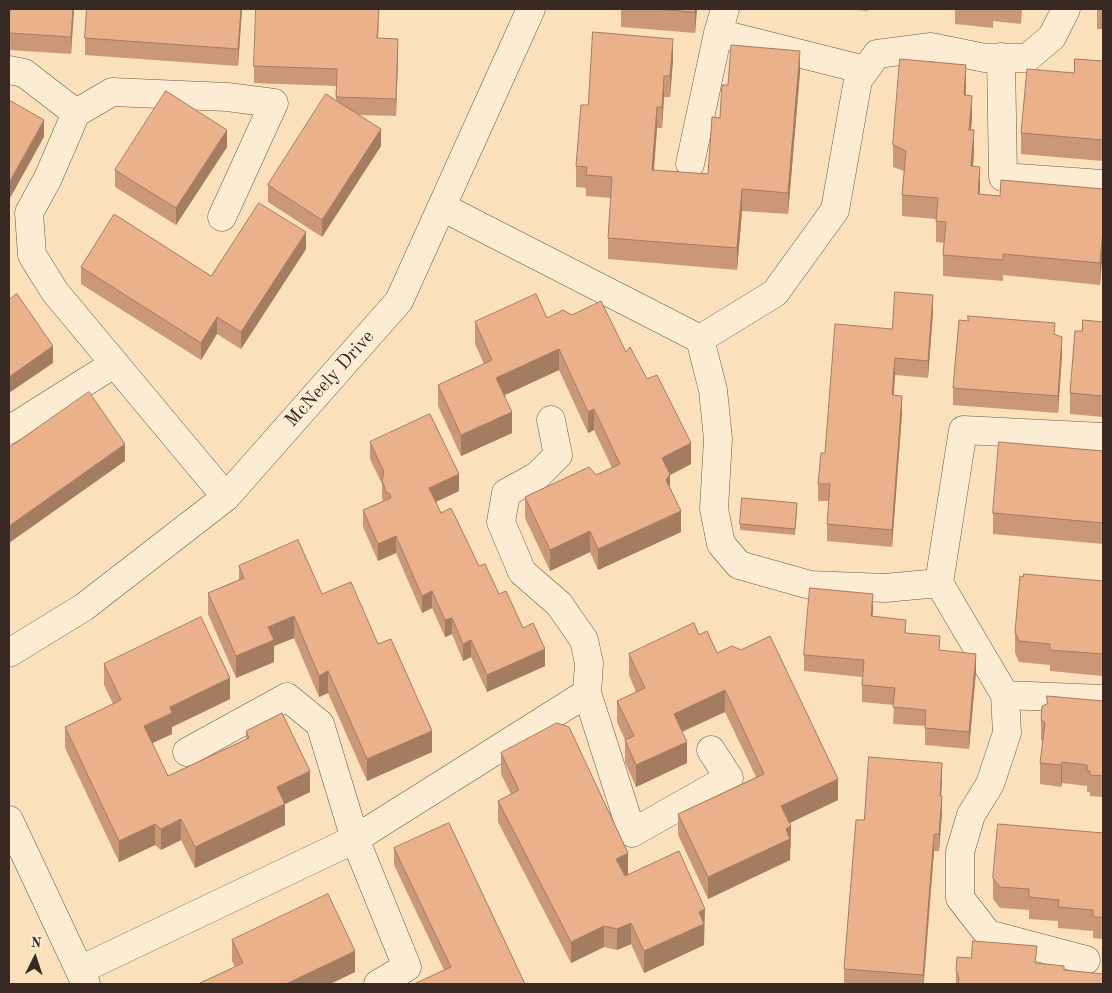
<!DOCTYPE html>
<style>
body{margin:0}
#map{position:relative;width:1112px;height:993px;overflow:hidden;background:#fae1bb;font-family:"Old Standard TT",serif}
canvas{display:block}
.frame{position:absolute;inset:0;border:10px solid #382922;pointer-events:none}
.north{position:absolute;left:10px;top:933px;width:50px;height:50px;-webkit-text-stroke:4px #fcecd3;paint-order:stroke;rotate:4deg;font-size:14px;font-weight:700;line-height:20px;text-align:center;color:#382922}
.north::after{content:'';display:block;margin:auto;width:18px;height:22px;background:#382922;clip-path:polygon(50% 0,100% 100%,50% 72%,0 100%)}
</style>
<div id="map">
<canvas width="1112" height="993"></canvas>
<div class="frame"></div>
<div class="north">N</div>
</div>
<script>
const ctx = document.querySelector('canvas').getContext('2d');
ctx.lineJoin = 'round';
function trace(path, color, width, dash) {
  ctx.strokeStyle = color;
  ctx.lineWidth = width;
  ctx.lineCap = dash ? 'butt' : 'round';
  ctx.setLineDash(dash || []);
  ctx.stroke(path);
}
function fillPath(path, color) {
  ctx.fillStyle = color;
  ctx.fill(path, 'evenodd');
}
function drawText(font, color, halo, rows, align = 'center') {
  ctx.font = font + ' "Old Standard TT",serif';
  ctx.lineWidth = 5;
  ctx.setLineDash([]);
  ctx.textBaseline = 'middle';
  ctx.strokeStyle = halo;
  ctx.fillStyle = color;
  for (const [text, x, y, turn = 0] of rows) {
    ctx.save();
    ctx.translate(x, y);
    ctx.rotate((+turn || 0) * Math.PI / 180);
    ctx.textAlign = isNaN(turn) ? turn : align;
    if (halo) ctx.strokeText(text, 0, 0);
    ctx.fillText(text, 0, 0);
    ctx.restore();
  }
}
const minor = new Path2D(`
 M718,33L725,9
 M1001,57L1003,177L1103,184
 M9,70L24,73L76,113L48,178L29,213L32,255L55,292L226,497
 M76,113L112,92L227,97L274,103L222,217
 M690,164L718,33L865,70
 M442,207L700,339L713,390L718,439L714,509L721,544L739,565L810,585L885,588L939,583L963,430L1103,437
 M700,339L775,293L835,210L858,80L877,54L931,47L985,58H1027L1052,37L1066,9
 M551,420L558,455L537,476L506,493L501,522L522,572L559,604L584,640L589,663L587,693L632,833L729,778L711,750
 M9,430L114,364
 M939,583L1005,695L1007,733L990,784L971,815L960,852V898L988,934L1086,960
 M9,653L84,607L226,497L399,301L531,9
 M1005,695L1103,699
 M187,752L287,697L320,724L355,839L407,967L378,984
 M9,820L86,984
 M80,970L355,839L587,693`);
trace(minor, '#685748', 29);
trace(minor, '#fcecd3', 28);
fillPath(new Path2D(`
 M9,9H74L71,54L9,50Z
 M87,9H242L238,66L85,55V38Z
 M621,9H697L695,33L621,27Z
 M839,9H868V11Z
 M955,9H1022L1021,24L993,21V28L955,24Z
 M1097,9H1103V29H1097Z
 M379,23L378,38L398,56L396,116L359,115L381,146L322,237L268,202V185L336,100V86L254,83V66Z
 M673,60L670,97H664L662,128H657L654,170L708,174L720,118L728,85L800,72L788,214L742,211L737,270L608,259V238L611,198L586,196V188L576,187V166L588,105Z
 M1103,61V161L1021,154V133L1074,73Z
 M966,86V96L972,117L971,130L974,151L973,167L980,188L979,194L1000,196L1103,189L1100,285L1003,275V281L943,276V255L944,243L936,242V219L902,216V195L904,171L893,167V145Z
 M227,147L176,225L115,187V170Z
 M306,249L241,349L217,334L201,360L81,284V267L211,276Z
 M933,312L928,378L895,375L894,395L902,413L892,547L827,541V524L829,501H818V484L825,453L892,329Z
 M547,318L626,352L691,464L670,475V488L681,532L598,570L590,552L550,571L525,518V497L596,475L612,468L594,430L588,433L559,370L505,395L512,433L461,456L438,406V385L484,364L475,344V322Z
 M1103,322V417L1070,414V393L1082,331Z
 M1055,335L1062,354L1058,413L953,405V388Z
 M370,442L459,491L436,502L441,513L499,594L523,628L545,666L487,692L471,657L463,661L452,634L445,637L432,608L422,613L396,553L378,561L363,527V510L383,501L382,497V484L370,459Z
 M1103,451V544L993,534V513Z
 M797,510L795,535L740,530V524Z
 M239,566L322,594L378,644L432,752L367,781L328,693L319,697L294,638L274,646V662L236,678L208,614V593L239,580Z
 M1023,577L1103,581V676L1050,671V665L1019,662L1015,653V632Z
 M873,611L872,616L940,650L976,671L969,749L925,745V726L893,724L894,705L862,702V677L804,671V655Z
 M699,635L717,653L838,800L790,823L791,848H790V860L708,899L678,835V814L756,777L725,712L682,732L687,763L636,787L625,762V740L617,722V701L636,692L629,675V654Z
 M104,664L230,699L172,727V734L152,743L168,776L246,739V731L310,792L285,804V825L195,868L181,840L161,850L155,845L119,862L65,748V727L113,704L104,685Z
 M1103,701V797L1090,796V792H1087V786L1062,783L1061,787L1040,784V763L1043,742L1041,740V719Z
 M501,753L628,874L705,930H704V945L644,973L631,944L617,950L604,947L571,963L498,822V801L511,794L501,774Z
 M942,780L941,796L942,813L939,851H934L924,984H844V969L864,820Z
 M1103,833V939L1093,938V931L1058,928V921L1029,919V910L1000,908L993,899V878Z
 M394,848L525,984L444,970L394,865Z
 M232,940L355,972L330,984H198L235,967L232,961Z
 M1037,964L1064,970L1103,984H956V970Z`), '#ca9877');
fillPath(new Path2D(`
 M73,9H74L71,54V37Z
 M241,9H242L238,66V49Z
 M695,9H697L695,33Z
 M398,39V56L396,116V99Z
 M673,39V60L670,97V76Z
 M800,51V72L788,214V193Z
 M966,65V86L964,117V95Z
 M664,76V97L662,128V107Z
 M972,96V117L969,152V130Z
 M657,107V128L652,191V170Z
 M44,120V137L9,200V183Z
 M381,129V146L322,237V220Z
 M227,130V147L176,225V208Z
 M974,130V151L971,188V166Z
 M980,167V188L978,215V194Z
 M742,189V211L737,270V248Z
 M1103,229V251L1100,285V263Z
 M306,232V249L241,349V332Z
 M933,295V312L928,378V361Z
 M217,317V334L201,360V343Z
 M1062,337V354L1058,413V396Z
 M53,346V363L9,393V377Z
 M559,349V370L496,399V378Z
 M895,358V375L892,412V395Z
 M902,396V413L892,547V530Z
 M594,409V430L588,433V412Z
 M512,412V433L461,456V435Z
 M691,443V464L670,475V495L662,458Z
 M125,444V461L9,543V526Z
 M459,474V491L429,505V488Z
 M681,511V532L598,570V549Z
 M590,531V552L550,571V550Z
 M396,536V553L378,561V544Z
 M432,591V608L422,613V596Z
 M873,594V611L871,633V616Z
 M294,616V638L274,646V662L236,678V656L268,627Z
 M452,618V634L445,637V620Z
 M471,640V657L463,661V644Z
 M545,649V666L487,692V675Z
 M976,654V671L969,749V732Z
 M328,671V693L319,697V676Z
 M230,678V699L172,727V734L144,747V726L170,707Z
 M725,690V712L674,735V714Z
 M432,731V752L367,781V759Z
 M687,742V763L636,787V765Z
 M1062,762V783L1061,787V765Z
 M942,763V780L940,813V796Z
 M310,771V792L285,804V825L195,868V847L277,787Z
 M838,779V800L781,827V806Z
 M942,796V813L939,851V834Z
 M181,819V840L161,850V829Z
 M155,824V845L119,862V841Z
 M791,826L790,860L708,899V877Z
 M934,834V851L923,984V975Z
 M628,853V874L616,880V859Z
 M705,909L704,945L644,973V951L699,912Z
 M631,923V944L617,950V929Z
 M604,926V947L571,963V942Z
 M355,951V972L330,984H286Z`), '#a47c61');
const building = new Path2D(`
 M9,9H73L71,37L9,33Z
 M87,9H241L238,49L85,38Z
 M256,9H379L377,38L398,39L396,99L336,97L337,69L254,66Z
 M658,9H695V12Z
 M593,32L673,39L670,76H664L662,107H657L652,170L708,174L712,117L720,118L722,85H728L731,45L800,51L788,193L742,189L737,248L608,238L612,177L586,175L587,167L576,166L581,105H588Z
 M900,59L966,65L964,95L972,96L969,130H974L971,166L980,167L978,194L1000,196L1001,180L1103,189V229L1100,263L1003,254V260L943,255L946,222L936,221L938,198L902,195L906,151L893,145Z
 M1075,59L1103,61V140L1021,133L1027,69L1074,73Z
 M166,91L227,130L176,208L115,170Z
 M326,94L381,129L322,220L268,185Z
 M9,100L44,120L9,183Z
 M259,203L306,232L241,332L217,317L201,343L81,267L114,214L211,276Z
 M895,292L933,295L928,361L895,358L892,395L902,396L892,530L827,524L830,484H818L821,453H825L835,324L892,329Z
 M17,294L53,346L9,377V300Z
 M536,294L547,318L563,310L572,315L601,301L626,352L630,347L647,379L657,375L691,443L662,458L670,474L666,480L681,511L598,549L590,531L550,550L525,497L589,467L596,475L620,464L594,409L588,412L559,349L496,378L512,412L461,435L438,385L492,360L475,322Z
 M968,316L1055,323L1054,334L1062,337L1058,396L953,388L959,320L968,321Z
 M1083,320L1103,322V396L1070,393L1075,331H1082Z
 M89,392L125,444L9,526V448Z
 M430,414L459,474L429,488L441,513L451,508L479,566L485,564L499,594L506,591L523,628L533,623L545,649L487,675L471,640L463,644L452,618L445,620L432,591L422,596L396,536L378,544L363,510L391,498L390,494L386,492L382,480L384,472L370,442Z
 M999,442L1103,451V523L993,513Z
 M742,498L797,503L795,529L740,524Z
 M298,540L322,594L351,582L378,644L391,639L432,731L367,759L328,671L319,676L294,616L268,627L274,640L236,656L208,593L244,578L239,566Z
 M1024,574L1103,581V654L1050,650V644L1019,641L1015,632L1020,576L1023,577Z
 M810,588L873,594L871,616L906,620L905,633L940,636L939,650L976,654L969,732L925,728L926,710L893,707L895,688L862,685L864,660L804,655Z
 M201,617L230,678L170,707L172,713L144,726L168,776L249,738L246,731L282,713L310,771L277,787L285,804L195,847L181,819L161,829L155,824L119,841L65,727L121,700L104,664Z
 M694,623L699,635L707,631L717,653L732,646L741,650L770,636L838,779L781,806L791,826L786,829L790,839L708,877L678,814L764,774L725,690L674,714L687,742L636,765L625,740L634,736L617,701L645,688L629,654Z
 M1047,696L1103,701V776L1090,775V771H1087V765L1062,762L1061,765L1040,763L1045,723L1041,719L1042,706L1047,704Z
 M557,723L569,727L628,853L616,859L625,876L679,851L705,909L699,912L704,924L644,951L631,923L617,929L604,926L571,942L498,801L519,790L501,753Z
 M869,757L942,763L940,796H942L939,834H934L923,975L844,969L856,820H864Z
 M449,823L525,984H414L451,967L394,848Z
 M998,824L1103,833V917H1093V910L1058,907L1059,900L1029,897V889L1000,887L993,878Z
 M328,894L355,951L286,984H198L243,963L232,940Z
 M973,941L1037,946L1035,963L1064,966V970L1103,974V984H958L959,979L956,970L957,957L971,958Z`);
fillPath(building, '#ebb18a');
trace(building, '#a47c61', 1);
drawText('19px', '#382922', '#fcecd3', [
 ["McNeely Drive",330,379,-48]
]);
</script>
